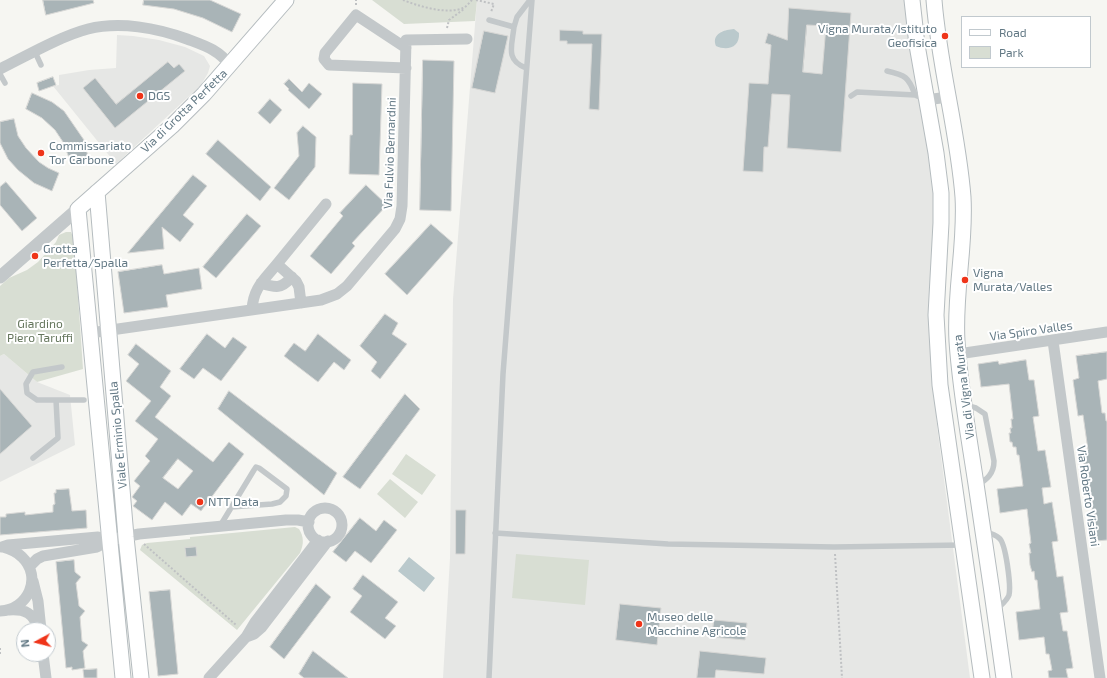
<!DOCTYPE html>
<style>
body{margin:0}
#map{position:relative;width:1107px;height:678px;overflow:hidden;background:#f6f6f2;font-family:"Exo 2",sans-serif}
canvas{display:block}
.legend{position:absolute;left:961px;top:16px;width:130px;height:52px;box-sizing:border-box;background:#fff;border:1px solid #c1c9ce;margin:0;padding:5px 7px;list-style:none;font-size:12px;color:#637985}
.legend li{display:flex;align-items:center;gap:8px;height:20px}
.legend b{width:20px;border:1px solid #c1c9ce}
.north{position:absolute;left:16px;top:622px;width:40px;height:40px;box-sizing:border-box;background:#fff;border:1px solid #c1c9ce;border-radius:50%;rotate:263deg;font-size:11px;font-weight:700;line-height:16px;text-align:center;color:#637985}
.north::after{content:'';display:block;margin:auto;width:14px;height:18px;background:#ef3419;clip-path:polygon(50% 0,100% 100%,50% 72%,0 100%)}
</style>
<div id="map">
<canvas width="1107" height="678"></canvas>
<ul class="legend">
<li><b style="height:5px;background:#fff"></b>Road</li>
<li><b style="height:11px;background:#d8ded3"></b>Park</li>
</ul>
<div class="north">N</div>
</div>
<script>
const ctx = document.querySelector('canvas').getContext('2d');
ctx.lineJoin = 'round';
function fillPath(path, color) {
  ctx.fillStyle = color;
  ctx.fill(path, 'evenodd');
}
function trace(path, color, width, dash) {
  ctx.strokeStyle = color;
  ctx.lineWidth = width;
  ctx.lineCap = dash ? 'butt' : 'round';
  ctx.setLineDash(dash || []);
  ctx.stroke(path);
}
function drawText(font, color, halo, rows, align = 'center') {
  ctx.font = font + ' "Exo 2",sans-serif';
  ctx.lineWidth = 4;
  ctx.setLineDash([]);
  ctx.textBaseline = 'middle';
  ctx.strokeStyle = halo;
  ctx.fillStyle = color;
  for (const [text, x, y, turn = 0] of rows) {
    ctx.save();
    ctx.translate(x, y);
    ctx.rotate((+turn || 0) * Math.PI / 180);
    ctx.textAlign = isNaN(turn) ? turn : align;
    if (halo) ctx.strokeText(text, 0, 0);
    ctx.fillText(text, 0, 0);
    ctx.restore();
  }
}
fillPath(new Path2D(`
 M477,0H905L935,184L929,312L937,426L970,678H443L450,558L453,299Z
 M117,35L133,36L159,40L185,47L204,56L210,66L208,73L201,85L116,164L53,86L59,85V75L89,70L116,68Z
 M4,354L37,382L70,395L75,445L0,482V356Z`), '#e6e7e5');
fillPath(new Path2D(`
 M372,0H477L475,21L404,24Z
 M66,232H71L74,239L83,369L37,382L4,354L0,356V286L9,278L27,270L38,262L56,242L59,235Z
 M406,454L436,475L422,495L392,474Z
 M390,479L418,502L405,518L377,494Z
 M295,527L299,529C304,537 304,544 300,553L237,630L140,550L142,545L147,543L190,539V537Z
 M516,554L589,560L585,605L512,598Z`), '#d8ded3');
fillPath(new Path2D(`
 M727,30L734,29L739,33C740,48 727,51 716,46C712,36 720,32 727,30Z
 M409,557L435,578L424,592L398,571Z`), '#bac9cc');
const building = new Path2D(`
 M43,0H93L94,3L46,15Z
 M144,0H210L241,14L232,32L203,18L174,9L143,5Z
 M789,8L851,13L841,152L787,148L790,95L772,94L768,147H764L763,172L743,171L749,83L768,84L771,45L765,43L768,33L787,40ZM807,25L826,26L822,74L803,72Z
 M560,30L583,31V34H602L599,110L589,109L592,44H567V41H560Z
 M484,31L508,36L495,93L472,88Z
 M423,60L454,61L451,211L420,210Z
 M168,62L174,68L179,64L185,71L115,128L83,88L95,78L116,104Z
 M53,77L56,85L39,91L37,83Z
 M289,79L302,92L309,83L322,94L309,109L288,90L289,89L284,84Z
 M353,83L382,84L379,175L349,174L350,135H352Z
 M32,93L52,102L64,111L84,140L89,161L71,163L63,142L55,130L42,118L26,109Z
 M270,99L282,110L270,124L258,113Z
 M14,119L18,136L26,148L39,162L48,168L59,173L52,191L34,183L18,170L8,159L0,143V122Z
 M303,126L316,137L315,167L289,200L274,188L299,156L297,133Z
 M218,140L271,187L260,201L206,154Z
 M193,175L207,186L183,215L194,224L180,242L162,227L164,249L128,253Z
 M6,182L37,218L22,231L0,205V187Z
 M366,185L387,205L352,243L355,246L331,274L310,256L343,216L340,213Z
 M247,214L261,226L216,278L203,267Z
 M431,224L453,243L407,295L385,274Z
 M162,265L164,274L199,268L202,289L166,295L168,307L124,313L118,272Z
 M385,314L398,323L392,334L407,344L380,379L371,371L377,362L360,346Z
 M207,334L225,348L233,337L247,347L221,381L203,368L194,379L180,369Z
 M318,334L351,360L344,370L334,362L318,382L284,356L294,343L305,351Z
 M136,344L171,371L160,387L171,396L155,417L213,462L229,442L244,454L201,511L191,504L182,516L165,502L152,520L133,506L137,501L132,497L140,486L134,481L150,461L145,456L158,439L135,421L151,401L126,381L139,364L128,355ZM178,459L193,471L178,489L163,478Z
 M1107,352V379L1098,381L1102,413H1105L1106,421H1107V540L1096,541L1091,502H1089L1082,450H1088L1083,415L1078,416L1073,380L1079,378L1076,356Z
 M1026,360L1029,380H1034L1039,416L1033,417L1038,451L1045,450L1051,487L1042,488L1044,504L1052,502L1058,541L1052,542L1057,577L1063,576L1068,612L1060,613L1063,631H1067L1073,668L1066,669L1068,678H1049L1048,671L1052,670L1049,654H1046L1044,637L1019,640L1016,612L1040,609L1037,580H1035L1034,571L1032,572L1030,565L1029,553H1031L1029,544L1031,543L1027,509L1000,513L997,489L1023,486L1019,455H1017L1016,447H1013L1012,442H1010L1009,433H1011L1010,428H1012L1011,419H1013L1009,384L981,387L978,364L998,361L999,364Z
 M0,389L32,426L0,454Z
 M229,391L337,473L324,495L218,409Z
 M405,394L420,409L360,489L343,477Z
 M69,489L72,511L86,510L87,528L0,535V517H6V514L25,512V515L53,512V505L55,504L54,493H56V490Z
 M456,510H466L465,554H456Z
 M360,518L376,531L384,520L397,530L371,563L355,551L346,562L333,552Z
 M196,547L197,556L186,557L185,548Z
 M74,560L75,572L81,577L76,583L79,606L85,611L80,617L82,641L88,645L83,651L85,668L72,670V667L66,668L56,562Z
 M363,575L398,602L385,618L396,626L385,639L350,612L362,596L353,589Z
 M316,584L331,597L284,659L270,647Z
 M170,590L178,674L158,676L149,592Z
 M620,604L661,608L657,645L616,640Z
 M714,620L747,623L745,640L712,637Z
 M313,651L348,678H304L299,674Z
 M700,651L766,658L764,674L716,670L715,678H697Z
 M97,669V678H84L83,670Z`);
fillPath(building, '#a9b4b7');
trace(building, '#d7d7d5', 1);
const secondary = new Path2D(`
 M912,0L917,45L936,153L941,193V223L936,315L940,385L982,678
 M934,0C939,66 958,131 963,197C966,245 954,293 957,341C960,389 969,437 976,484C986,549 995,613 1004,678
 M97,192L126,537L141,678
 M123,678L78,209L172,126L204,94L286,0`);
trace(secondary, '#b5bcbf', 17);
trace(new Path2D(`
 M403,0C418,6 447,15 463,8C466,7 469,3 472,0
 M476,0L494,4L491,12
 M356,5V0
 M447,28L449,20L464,9
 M144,544L236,625
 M835,554L842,678
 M0,648V656`), '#bfc1c3', 2, [2, 2]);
trace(new Path2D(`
 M489,20L514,27C512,46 505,60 526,68
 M514,27L517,17L530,0
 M35,52L41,65
 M887,71C905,75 909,77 915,95
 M0,74L5,83
 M851,96L857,92L915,95L924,99
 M62,367L33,372L26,384L27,393L37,400H84
 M965,405L976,408L985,414L994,461C994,474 987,479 977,486
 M33,458L58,438L56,400
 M220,526L254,470L256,467L259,468L287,489L286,496L280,502L272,504L231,507
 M985,532C989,533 995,534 999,538C1006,543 1011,586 1009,595C1007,601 1001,605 997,609
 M495,533L668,544L834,547L963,545
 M489,678L503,374L532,0`), '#c3c8ca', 5.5);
trace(new Path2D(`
 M406,68L329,65L324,59L325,53L356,15L406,48
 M0,69C26,56 61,36 88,29C120,21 157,28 187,39C203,45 220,50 230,66
 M926,100L948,97
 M277,264L326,204
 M261,283C276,288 281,289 292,277
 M252,310C253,288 264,280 277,264L296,281L299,287L301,303
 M90,333L321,300L337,294L347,286L395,229L400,219L402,206L406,40L467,39
 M1053,341L1100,678
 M958,354L1107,332
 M308 525a17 17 0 1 1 34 0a17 17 0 1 1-34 0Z
 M2,547L8,545L98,537L110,540
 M29,567L37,559L43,556L97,547L110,540L139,534L286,520H298L309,522
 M33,581L38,601L41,630
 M9,610C25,609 34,613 38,629
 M0,611C28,610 43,577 22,557C16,551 10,549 3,547
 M246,637L254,634L262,627L328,541
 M43,654L46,678
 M209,678L246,637L255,622L318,540`), '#c3c8ca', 11);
trace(new Path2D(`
 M0,277L78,209`), '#c3c8ca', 13);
trace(secondary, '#fff', 15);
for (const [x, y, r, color] of [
 [945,36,4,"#ef3419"],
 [140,96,4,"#ef3419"],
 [41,153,4,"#ef3419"],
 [35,256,4,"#ef3419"],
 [965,280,4,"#ef3419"],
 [200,502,4,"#ef3419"],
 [639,624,4,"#ef3419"]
]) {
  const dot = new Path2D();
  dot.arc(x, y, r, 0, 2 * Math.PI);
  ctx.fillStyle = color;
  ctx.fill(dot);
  trace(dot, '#fff', 1.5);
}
drawText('12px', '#637985', '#fff', [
 ["Vigna Murata/Istituto",937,29,"right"],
 ["Geofisica",937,43,"right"],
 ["DGS",148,96],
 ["Commissariato",49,146],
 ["Tor Carbone",49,160],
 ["Grotta",43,249],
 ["Perfetta/Spalla",43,263],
 ["Vigna",973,273],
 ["Murata/Valles",973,287],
 ["NTT Data",208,502],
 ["Museo delle",647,617],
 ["Macchine Agricole",647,631]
], 'left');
drawText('12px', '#637985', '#fff', [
 ["Via di Grotta Perfetta",184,111,-44],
 ["Via Fulvio Bernardini",390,153,-88],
 ["Via Spiro Valles",1031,331,-8],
 ["Via di Vigna Murata",964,387,-97],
 ["Viale Erminio Spalla",118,435,-95],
 ["Via Roberto Visiani",1088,496,82]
]);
drawText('12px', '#66775e', '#fff', [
 ["Giardino",40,324],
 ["Piero Taruffi",40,338]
]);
</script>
